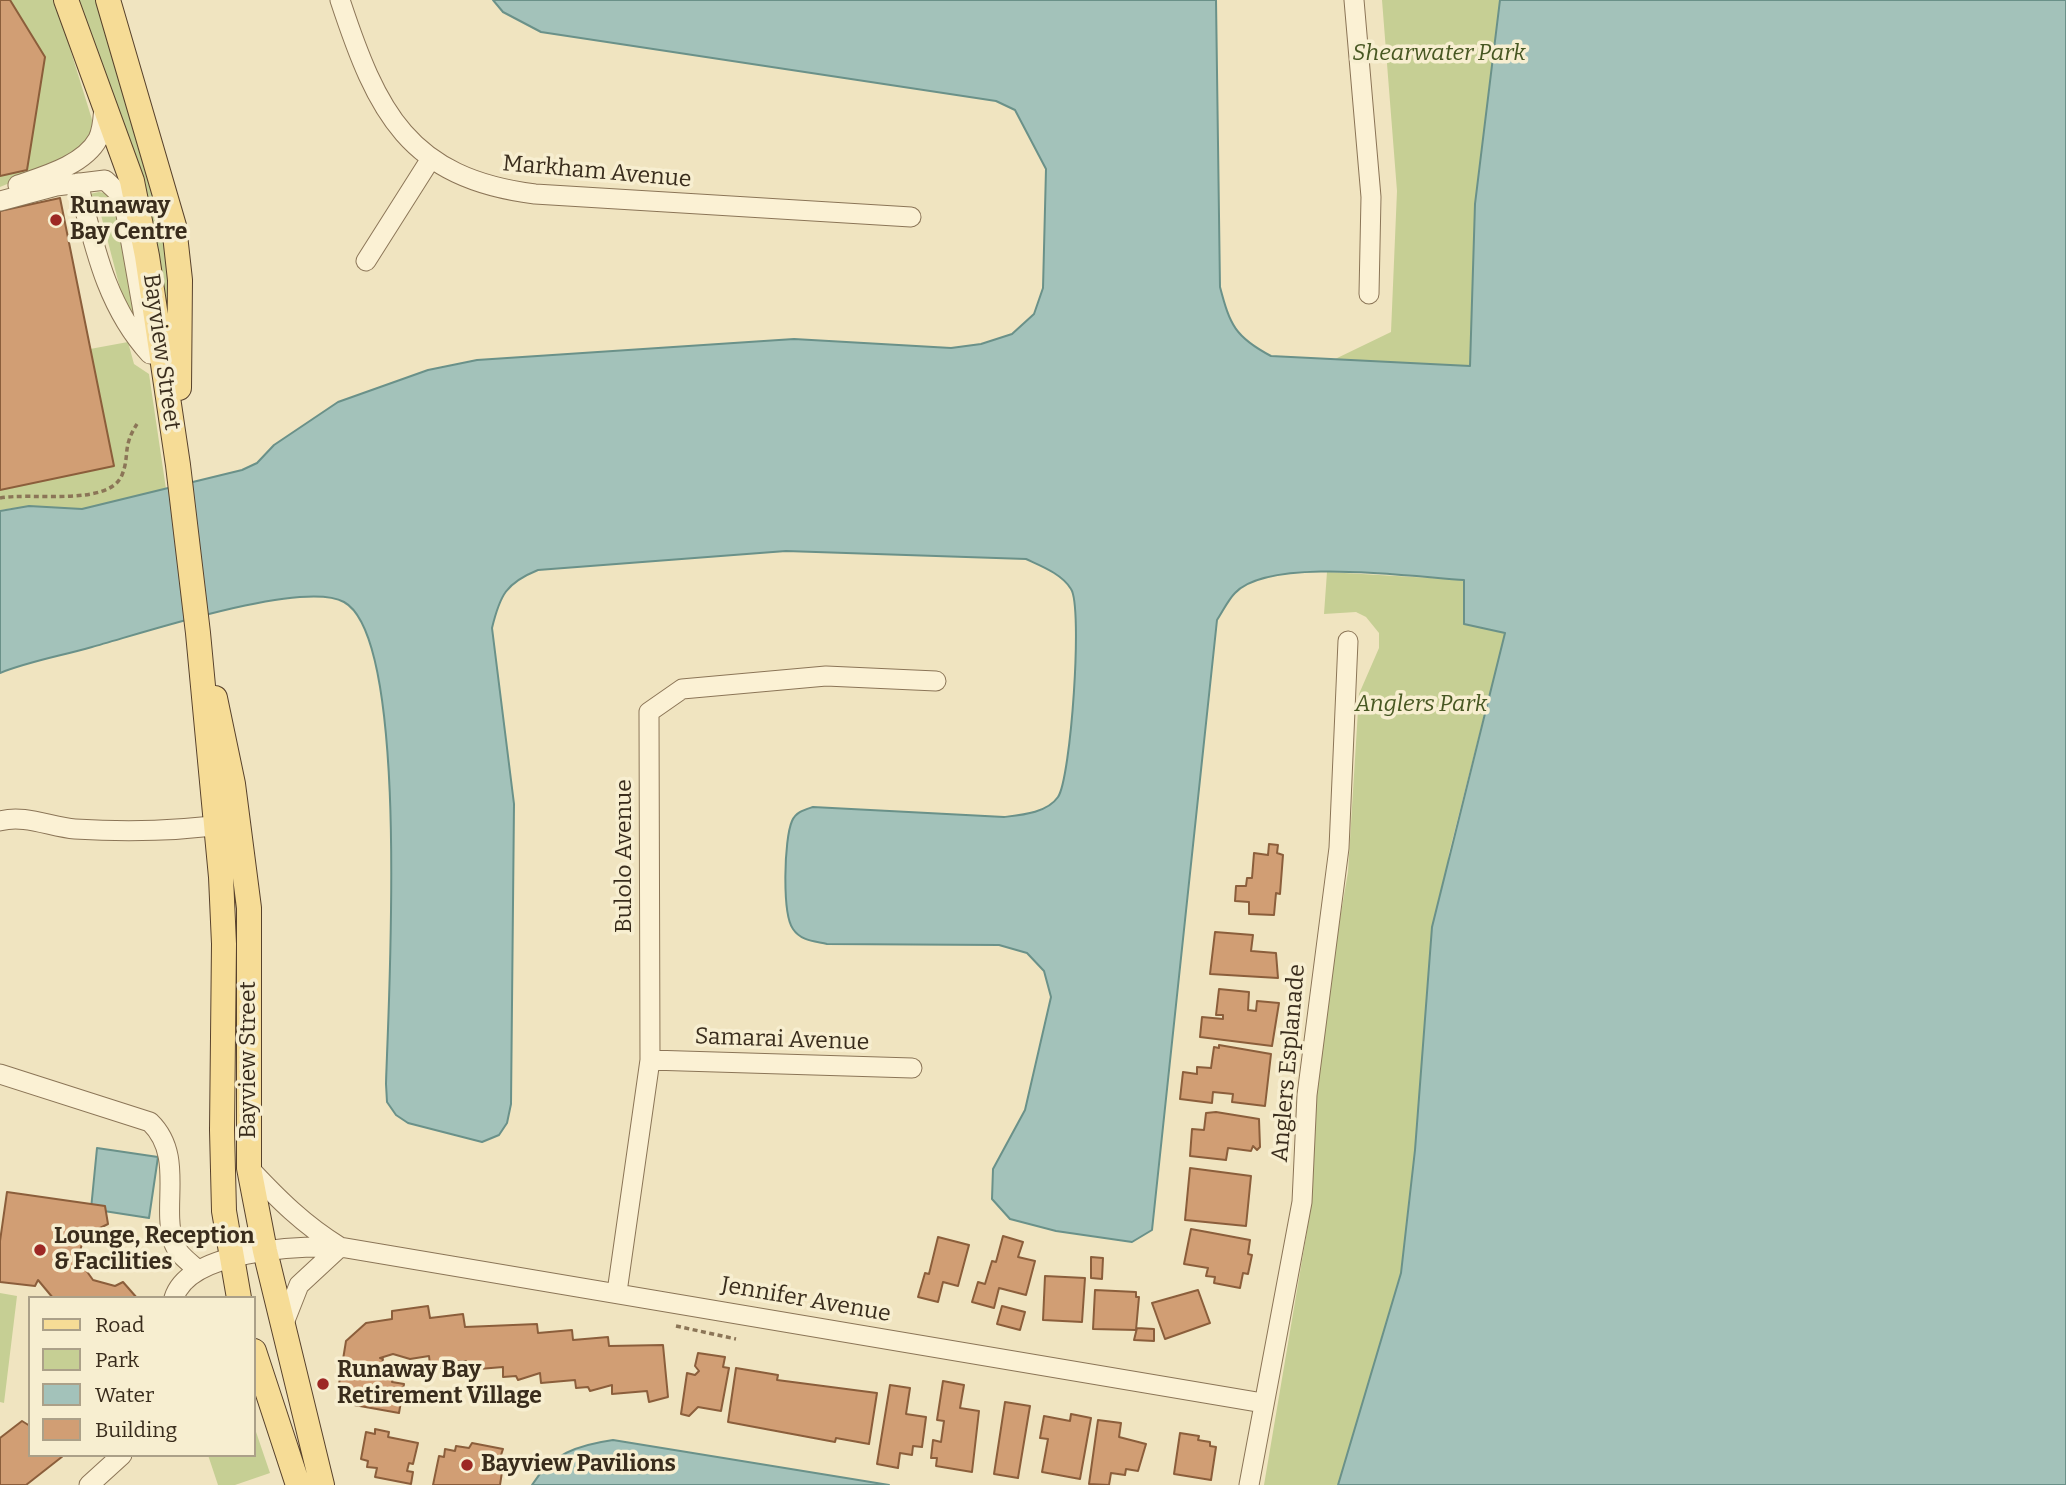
<!DOCTYPE html>
<style>
body{margin:0}
#map{position:relative;width:2066px;height:1485px;overflow:hidden;background:#f0e4c0;font-family:Bitter,serif}
canvas{display:block}
.legend{position:absolute;left:28px;top:1296px;width:228px;height:161px;box-sizing:border-box;background:#f7eed0;border:2px solid #aba088;margin:0;padding:9px 12px;list-style:none;font-size:21px;color:#392c1c}
.legend li{display:flex;align-items:center;gap:14px;height:35px}
.legend b{width:35px;border:2px solid #aba088}
</style>
<div id="map">
<canvas width="2066" height="1485"></canvas>
<ul class="legend">
<li><b style="height:9px;background:#f6dc96"></b>Road</li>
<li><b style="height:19px;background:#c6cf94"></b>Park</li>
<li><b style="height:19px;background:#a3c2ba"></b>Water</li>
<li><b style="height:19px;background:#d19e74"></b>Building</li>
</ul>
</div>
<script>
const ctx = document.querySelector('canvas').getContext('2d');
ctx.lineJoin = 'round';
function fillPath(path, color) {
  ctx.fillStyle = color;
  ctx.fill(path, 'evenodd');
}
function trace(path, color, width, dash) {
  ctx.strokeStyle = color;
  ctx.lineWidth = width;
  ctx.lineCap = dash ? 'butt' : 'round';
  ctx.setLineDash(dash || []);
  ctx.stroke(path);
}
function drawText(font, color, halo, rows, align = 'center') {
  ctx.font = font + ' Bitter,serif';
  ctx.lineWidth = 7;
  ctx.setLineDash([]);
  ctx.textBaseline = 'middle';
  ctx.strokeStyle = halo;
  ctx.fillStyle = color;
  for (const [text, x, y, turn = 0] of rows) {
    ctx.save();
    ctx.translate(x, y);
    ctx.rotate((+turn || 0) * Math.PI / 180);
    ctx.textAlign = isNaN(turn) ? turn : align;
    if (halo) ctx.strokeText(text, 0, 0);
    ctx.fillText(text, 0, 0);
    ctx.restore();
  }
}
fillPath(new Path2D(`
 M10,0H55L94,126L93,137L70,158L0,187V176L27,170L45,57Z
 M78,0H97L168,240L173,433L138,162Z
 M1382,0H1500L1475,204L1470,366L1331,361L1391,332L1397,191Z
 M99,192L110,194L120,213L142,333L128,319L101,215L90,194Z
 M128,342L134,364L149,374L166,489L82,509L29,506L0,510V490L90,349Z
 M1327,572L1465,580L1505,633L1449,853L1401,1273L1338,1485H1264L1308,1225L1319,1040L1348,872L1359,694L1379,648V633L1366,617L1356,612L1324,614Z
 M0,1293L17,1296L4,1403L0,1402Z
 M254,1426L270,1473L235,1485H218L208,1455H254Z`), '#c6cf94');
const water = new Path2D(`
 M493,0H1216L1220,287C1230,325 1235,337 1271,356L1470,366L1475,204L1500,0H2066V1485H1338L1401,1273L1415,1150L1432,927L1505,633L1464,624V580C1414,577 1269,556 1235,593C1228,600 1223,611 1217,620L1152,1230L1132,1242L1056,1231L1010,1219L992,1199L993,1169L1025,1110L1051,997L1044,971L1027,953L999,945L827,944C814,941 801,941 793,929C782,914 784,839 792,821C796,812 804,810 813,807L1004,817C1021,815 1047,813 1058,797C1071,778 1083,607 1071,589C1062,574 1041,566 1026,559L786,551L538,570C506,583 500,595 492,628L514,804L511,1104L507,1123L499,1135L482,1142L408,1123L396,1115L387,1102L386,1084C388,1005 411,639 344,602C303,579 140,634 92,647C61,656 30,661 0,673V511L29,506L82,509L242,470L257,463L274,445L338,402L428,370L477,360L794,339L951,348L981,344L1012,334L1034,314L1043,288L1046,169L1015,110L996,101L541,32L503,12Z
 M97,1148L158,1157L149,1218L91,1209Z
 M613,1440L889,1485H532C551,1454 578,1445 613,1440Z`);
fillPath(water, '#a3c2ba');
trace(water, '#6a9189', 2);
const building = new Path2D(`
 M0,0H10L45,57L27,170L0,176Z
 M60,198L114,466L0,490V211Z
 M1269,844L1278,845L1277,853L1283,855L1280,894L1276,893L1274,915L1249,914V902L1235,901L1236,886H1246L1247,878H1252L1254,853L1268,855Z
 M1215,932L1253,935L1251,951L1276,953L1278,978L1210,974Z
 M1219,989L1249,992L1248,1010L1256,1011L1257,1001L1279,1003L1272,1046L1200,1037L1202,1017L1223,1019V1015H1216Z
 M1219,1045L1271,1054L1265,1106L1232,1102L1233,1094L1213,1092L1212,1103L1180,1099L1183,1072L1197,1074V1067L1211,1068L1214,1047L1219,1048Z
 M1216,1112L1259,1119L1260,1147L1257,1150L1253,1146L1251,1151L1228,1148L1226,1160L1190,1156L1192,1129L1204,1130L1206,1113Z
 M1190,1168L1251,1176L1246,1226L1185,1220Z
 M7,1192L105,1206L108,1224L84,1236L78,1259L93,1280L115,1286L123,1282L137,1298H53L38,1280L35,1286L0,1282V1241Z
 M1191,1229L1250,1240L1248,1254L1252,1255L1248,1274L1243,1273L1240,1288L1214,1283L1215,1277L1206,1276L1208,1268L1184,1264Z
 M1003,1236L1023,1242L1018,1257L1035,1261L1026,1295L999,1288L994,1308L972,1302L978,1282L985,1284L992,1261L996,1262Z
 M938,1237L969,1245L958,1286L943,1282L938,1302L918,1297L925,1273L929,1274Z
 M1091,1257L1103,1258L1102,1279L1091,1278Z
 M1045,1276L1085,1278L1082,1322L1043,1320Z
 M1095,1290L1136,1292V1297H1139L1136,1330L1093,1329Z
 M1198,1290L1210,1323L1165,1339L1152,1303Z
 M428,1306L430,1318L463,1314L465,1327L537,1324L538,1333L572,1330L573,1340L608,1337L609,1346L663,1345L668,1397L649,1402L647,1391L612,1394V1385L590,1391L588,1387L576,1388L575,1380L541,1383L540,1373L518,1380L516,1376L503,1377V1367L467,1370L466,1361L456,1362V1366L441,1368V1365H430L429,1356L410,1359L393,1354L380,1358L383,1359L380,1371L394,1374L392,1382L404,1384L399,1413L343,1403L346,1385L339,1384L346,1341L366,1323L392,1319V1311Z
 M1002,1306L1025,1312L1020,1330L997,1324Z
 M1137,1328L1154,1329V1341L1134,1340Z
 M698,1353L725,1357L723,1367L729,1368L721,1411L698,1407L689,1416L681,1414L687,1373L695,1375L699,1371L695,1366Z
 M736,1368L778,1375L777,1380L877,1393L869,1444L836,1438L835,1442L728,1422Z
 M943,1381L964,1385L960,1408L979,1411L972,1472L936,1466L937,1458H931L933,1440L941,1442L944,1421L937,1420Z
 M890,1385L910,1388L906,1414L926,1417L922,1447L913,1446L912,1455L900,1453L898,1468L877,1464Z
 M1005,1402L1030,1406L1018,1478L994,1474Z
 M1071,1414L1091,1418L1080,1479L1042,1472L1048,1439L1040,1438L1044,1416L1070,1421Z
 M1098,1420L1121,1423L1119,1437L1146,1444L1138,1471L1126,1469L1125,1475L1111,1473L1109,1485L1089,1484Z
 M22,1421L30,1426V1455L63,1456L26,1485H0V1438Z
 M375,1429L389,1432L388,1437L418,1443L413,1464L409,1463L407,1471L413,1472L411,1484L375,1477L377,1468L367,1467L368,1461L361,1459L366,1432L375,1434Z
 M1180,1433L1199,1436L1198,1440L1210,1442V1446L1216,1447L1211,1480L1174,1474Z
 M472,1443L503,1449L496,1470L502,1472L500,1485H433L439,1456L444,1457L445,1449L455,1451L456,1446L469,1448Z`);
fillPath(building, '#d19e74');
trace(building, '#8b5e3b', 2);
const minor = new Path2D(`
 M340,0C377,112 408,178 535,194L911,217
 M1354,0L1371,197L1369,294
 M78,183C94,245 106,306 150,354
 M18,185C44,176 84,165 98,139C103,129 103,117 104,106
 M0,201L56,186L105,180L120,194L125,209L146,328
 M366,261L430,160
 M0,821C24,814 51,827 75,829C124,832 179,831 228,824
 M650,1060L912,1068
 M0,1074L150,1122C184,1155 162,1202 173,1241C177,1254 188,1261 198,1270
 M249,1168C278,1199 304,1225 340,1247L299,1285L284,1323
 M617,1292L650,1060L649,712L682,689L826,676L936,681
 M174,1298C189,1250 298,1246 340,1247L1263,1403
 M89,1485L122,1455
 M1249,1485L1302,1202L1307,1095L1339,848L1348,641`);
const major = new Path2D(`
 M66,0L132,181L147,256L178,465L198,633L221,877L224,944L222,1130L224,1211L239,1298
 M108,0L174,226L180,280L179,388
 M215,698L233,784L249,908V1168L265,1251L322,1485
 M254,1351L298,1485`);
trace(minor, '#8b7557', 21);
trace(major, '#58422c', 26);
trace(new Path2D(`
 M0,498C32,492 109,507 122,475C130,455 122,447 137,424
 M676,1326L736,1339`), '#8b7557', 3.5, [5, 3.5]);
trace(minor, '#fbf1d4', 19);
trace(major, '#f6dc96', 24);
for (const [x, y, r, color] of [
 [56,220,7,"#9d2824"],
 [40,1250,7,"#9d2824"],
 [323,1384,7,"#9d2824"],
 [467,1465,7,"#9d2824"]
]) {
  const dot = new Path2D();
  dot.arc(x, y, r, 0, 2 * Math.PI);
  ctx.fillStyle = color;
  ctx.fill(dot);
  trace(dot, '#f7eed0', 2.5);
}
drawText('italic 23px', '#475722', '#f7eed0', [
 ["Shearwater Park",1439,54],
 ["Anglers Park",1421,705]
]);
drawText('23px', '#392c1c', '#f7eed0', [
 ["Markham Avenue",597,172,5],
 ["Bayview Street",161,352,82],
 ["Bulolo Avenue",625,856,-90],
 ["Samarai Avenue",782,1040,2],
 ["Bayview Street",249,1060,-90],
 ["Anglers Esplanade",1289,1063,-85],
 ["Jennifer Avenue",806,1300,10]
]);
drawText('bold 23px', '#392c1c', '#f7eed0', [
 ["Runaway",70,207],
 ["Bay Centre",70,233],
 ["Lounge, Reception",54,1237],
 ["& Facilities",54,1263],
 ["Runaway Bay",337,1371],
 ["Retirement Village",337,1397],
 ["Bayview Pavilions",481,1465]
], 'left');
</script>
